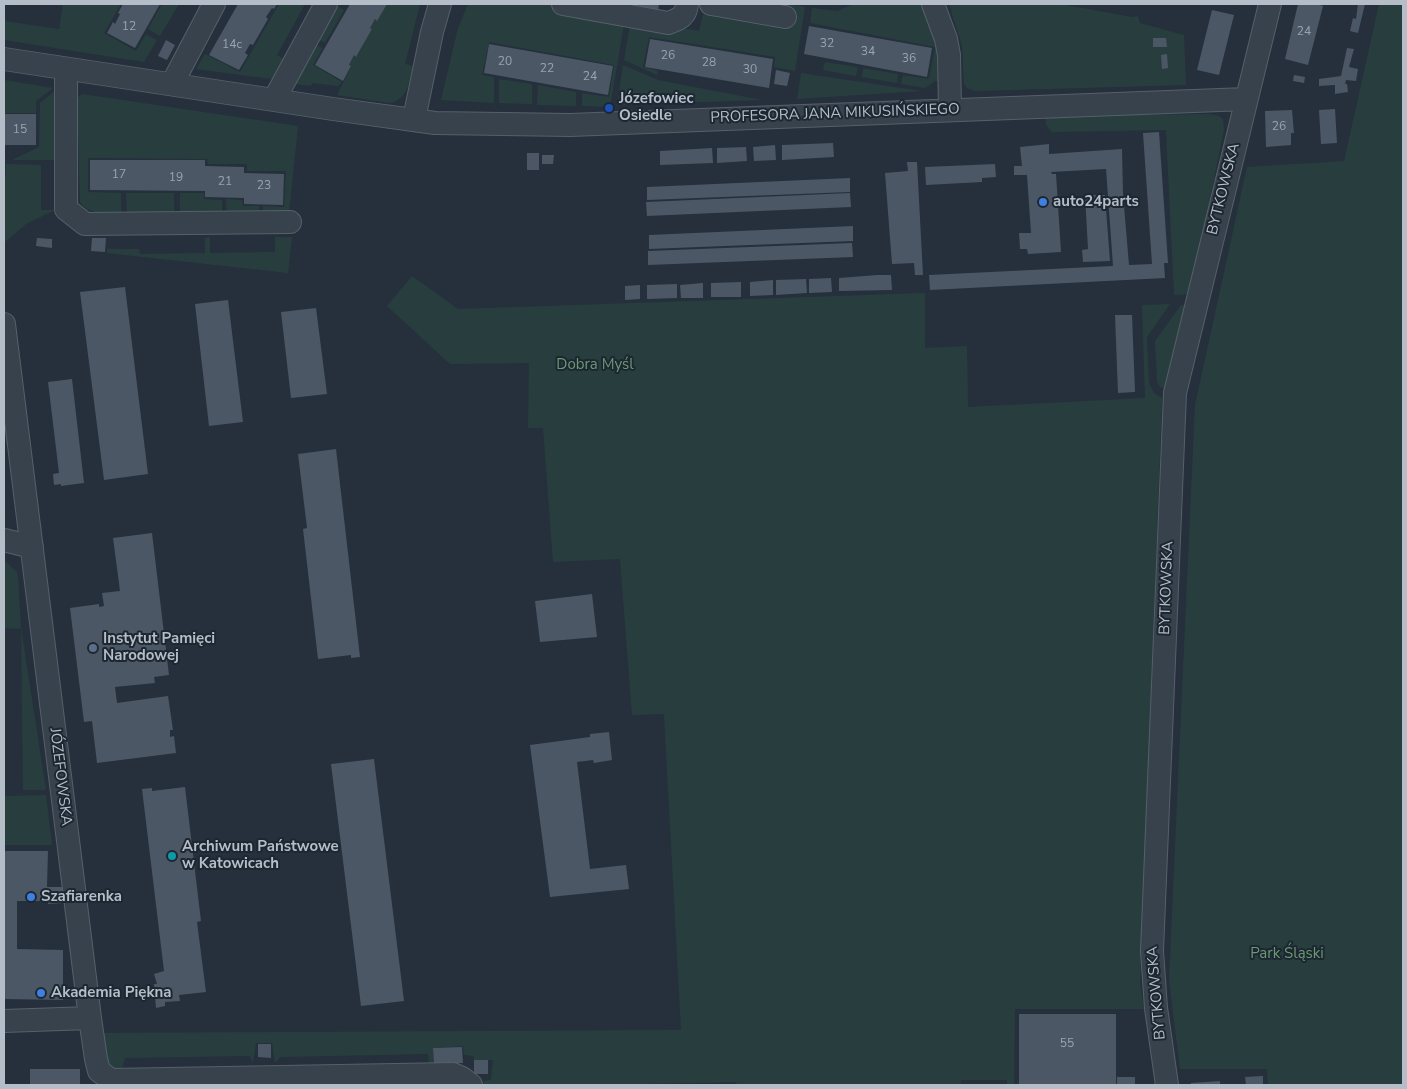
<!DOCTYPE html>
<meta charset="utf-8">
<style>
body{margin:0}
#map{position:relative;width:1407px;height:1089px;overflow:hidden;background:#25303c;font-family:"Nunito Sans",sans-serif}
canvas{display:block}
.frame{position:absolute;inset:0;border:5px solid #b4bdc8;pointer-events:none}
</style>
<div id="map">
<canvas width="1407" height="1089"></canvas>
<div class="frame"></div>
</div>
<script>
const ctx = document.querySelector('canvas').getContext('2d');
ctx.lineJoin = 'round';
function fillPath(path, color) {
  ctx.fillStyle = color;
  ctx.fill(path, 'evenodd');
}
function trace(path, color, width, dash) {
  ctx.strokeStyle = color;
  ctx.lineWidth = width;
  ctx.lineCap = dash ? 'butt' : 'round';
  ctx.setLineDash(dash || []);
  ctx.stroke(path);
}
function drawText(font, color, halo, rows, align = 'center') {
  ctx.font = font + ' "Nunito Sans",sans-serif';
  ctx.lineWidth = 4;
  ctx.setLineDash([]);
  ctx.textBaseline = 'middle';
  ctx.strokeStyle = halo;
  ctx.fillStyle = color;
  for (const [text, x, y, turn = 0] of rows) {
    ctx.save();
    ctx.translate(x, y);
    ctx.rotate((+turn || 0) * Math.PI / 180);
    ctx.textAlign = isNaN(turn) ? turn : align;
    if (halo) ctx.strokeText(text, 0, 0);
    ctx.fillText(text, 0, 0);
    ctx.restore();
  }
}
fillPath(new Path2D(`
 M63,4H121L104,33L136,51L146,34L157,40L144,62L4,40V21L59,29Z
 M162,4H179L160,36L148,29Z
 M279,4H305L277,55L288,61L279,80L196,69L205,54L240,72Z
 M386,4H420L405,64L413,66C409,82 408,99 390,103L337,95L351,67L349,65L354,55L357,56L372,29L370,27L375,19L377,20Z
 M468,4H545L625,19L610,107L582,106V93L609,97L614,65L489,42L482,75L494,77V103L441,100L458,28Z
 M787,4L805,7L795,71L774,67L775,57L649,37L643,67L658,71L657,75L624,60L631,19L699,31L703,15L783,29Z
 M854,4H922L937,41L939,58L938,81H935L925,88L901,84L903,75L929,79L935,47L810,23L812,8L837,11Z
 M949,4H1060L1132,17L1138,16L1140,23L1184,35L1186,85L975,91L967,88L964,84L962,46Z
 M1379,4H1403V1085H1268L1267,1069H1180L1169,980L1195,405L1247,167L1344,161Z
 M337,6L344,10L325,43L319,40Z
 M316,45L323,48L313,65L342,82L338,86L312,83L311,86L295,84Z
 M825,62L858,67L856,76L823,70Z
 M623,65L658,80L762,100L617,105Z
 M863,68L898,74L897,83L862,77Z
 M801,73L921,91L797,99Z
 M499,79L532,84V104L499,103Z
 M4,80L53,88L36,101V113H4Z
 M538,85L576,92V106L537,105Z
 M55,91V160H12L39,147L40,103Z
 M82,94L298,126L289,213H263V206L284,207L286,171H247V164H208L207,159L88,158V192L121,193V213C106,213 89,216 80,202L77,98Z
 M1209,114L1219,116L1223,119L1224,130L1190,294L1174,295L1166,130L1052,132L1046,125V116Z
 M6,164L41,165V210H55L26,224L6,241H4V175H6Z
 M126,193H174V212L127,213Z
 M180,193H204V199L222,200V213H180Z
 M226,199L242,200L243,206H259V213H227Z
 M210,237V253L275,252V237H292L288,273L107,253V249H139L140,254L205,253V238Z
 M412,276L458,309L925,293V348L967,346L968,407L1145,398L1142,305L1170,304L1147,337L1149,383L1154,393L1162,398L1140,984L1144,1009H1015L1014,1085H1007V1080H961L960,1085H737L736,1082L601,1085H484V1081L491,1080L493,1060H474V1056L464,1055L463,1046L433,1048L434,1067L429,1065L428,1054L280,1057L275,1063L272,1043H256L253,1063L249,1056L125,1058L121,1072L110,1071L97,1033L681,1030L664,714L632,715L620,559L553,562L543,428H528L529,363L450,364L387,306Z
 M1181,305H1188L1166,389L1160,387L1157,382L1155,341Z
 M4,560L17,572L18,577L21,628L46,790H23L21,629L4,628Z
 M46,795L52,845H4V796Z`), '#283e3e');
fillPath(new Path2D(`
 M123,4H160L135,48L107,33L113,22L115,24L120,14L118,13Z
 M238,4H277L274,9L272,8L266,17L268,19L253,45L250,44L245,53L248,55L239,70L209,55Z
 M350,4H387L377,21L375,19L370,28L372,29L356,57L354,55L349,65L351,66L343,81L315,65Z
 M632,4H659L658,10Z
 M1298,4H1317L1323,6L1308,65L1285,59Z
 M1358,4H1365L1358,33L1350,31L1353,18L1356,19Z
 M1212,10L1234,15L1219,75L1197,70Z
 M809,26L932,48L927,77L804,54Z
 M1153,38H1166L1167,47H1153Z
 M650,39L773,59L769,88L645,67Z
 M166,40L175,45L167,60L158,56Z
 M489,44L613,66L608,95L484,73Z
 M1347,48L1354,49L1349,67L1358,69L1356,81L1346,80L1345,84H1347L1348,92L1335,94V85L1319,86V79L1341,76Z
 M1167,54L1168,68L1162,69L1161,55Z
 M776,70L790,73L787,86L774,84Z
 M1294,75L1305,77L1304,83L1293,81Z
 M1335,109L1337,143L1321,144L1319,110Z
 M1292,110L1294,133H1291V145L1266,147L1265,111Z
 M4,114H36V145H4Z
 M1159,132L1168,263H1164L1165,278L930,290L929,275L1113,266L1106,169L1051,172L1052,174H1056L1061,252L1028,254L1027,249H1020L1019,233H1031L1027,175H1014V166H1022L1020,147L1049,144V154L1122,149L1123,194L1129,265L1152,264L1143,133Z
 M833,143L834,157L782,160V145Z
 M775,145L776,160L754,161L753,147Z
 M746,147L747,161L717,163V148Z
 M712,148L713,163L660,165V151Z
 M527,153H539V170H527Z
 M542,155H554L553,164H542Z
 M90,160H205V166L244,167V173L284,174L283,205L244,204V198L205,197V191L90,190Z
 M907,162H917L923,275H915L914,263L892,264L885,173L908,171Z
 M995,164L996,177L982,178V182L926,185L925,167Z
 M850,178V192L647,200V187Z
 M850,193L851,207L647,216L646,202Z
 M1085,195H1105L1110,261L1083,262L1082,250L1088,249Z
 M853,226V241L649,249V235Z
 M37,238L52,239V248L36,246Z
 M92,238H106L105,252L91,251Z
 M852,243L853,257L648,265V251Z
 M877,275H891L892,290L839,291V278Z
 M831,278L832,292L809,293V279Z
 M806,279L807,293L776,295V280Z
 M773,280V295L750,296V282Z
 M741,282V297H711V283Z
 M703,283V298H681L680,285Z
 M677,284V298L647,299V285Z
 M640,285V299L625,300V286Z
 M125,287L148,474L104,480L80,292Z
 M228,300L243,422L209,426L195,304Z
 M316,308L327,394L291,398L281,312Z
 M1115,315H1132L1135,392L1118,393Z
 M72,379L84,483L61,486V484L54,485L53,474L59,473L48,382Z
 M336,449L360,657L351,658V655L318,659L303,529L307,528L298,454Z
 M152,533L169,675L154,677L155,683L115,687L117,703L168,696L173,730H170V737L174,736L176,753L97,763L92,721L84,722L70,608L99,604V607L104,606L102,593L120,591L113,538Z
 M592,594L597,637L540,642L535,601Z
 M609,732L612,760L594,763L593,760L577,762L590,869L626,865L629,889L550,897L530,745L590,737V734Z
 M374,759L404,1001L361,1006L331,764Z
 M185,787L201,921L197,922L206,992L179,995L180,1001L165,1002V1006L156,1008L154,984H157L154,974L164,971L142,789L152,788V791Z
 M4,851H48L47,887H63V903L48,904V901H17V949L63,950V1000L4,999Z
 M1019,1014H1116V1085H1019Z
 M258,1044H271V1058L258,1057Z
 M462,1047L463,1063L434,1064L433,1048Z
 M474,1060H488V1074H474Z
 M30,1069H80V1085H30Z
 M1263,1076V1085H1246L1245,1077Z
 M1117,1077H1135V1085H1117Z
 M1220,1081V1085H1191V1083Z`), '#4b5765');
const minor = new Path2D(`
 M563,4L668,23C680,19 686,16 687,4
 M711,4L785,17
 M933,4L946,39L949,55L950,109
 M4,59L333,109L435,123L570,125L1246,99
 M66,69V209L85,224L290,222
 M172,84L214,4
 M274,100L326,4
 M414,119L432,32L440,4
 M4,324L90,1018L96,1059L99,1071L111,1080L453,1074L462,1078L471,1085
 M4,540L32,547
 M4,1021L90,1018
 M1167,1085L1156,1008L1152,951L1175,393L1270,4`);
trace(minor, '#56606a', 24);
trace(minor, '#38424c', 22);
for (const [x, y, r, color] of [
 [609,108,5,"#1a4fb4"],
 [1043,202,5,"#3f7fe0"],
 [93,648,5,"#5c6f8a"],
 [172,856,5,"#0f9aa8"],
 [31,897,5,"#3f7fe0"],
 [41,993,5,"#3f7fe0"]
]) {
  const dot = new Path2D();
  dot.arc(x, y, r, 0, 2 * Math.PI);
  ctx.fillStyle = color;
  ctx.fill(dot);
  trace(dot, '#1d2731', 2);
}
drawText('12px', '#9aa4af', null, [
 ["12",129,27],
 ["24",1304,32],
 ["32",827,44],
 ["14c",232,45],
 ["34",868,52],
 ["26",668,56],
 ["36",909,59],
 ["20",505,62],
 ["28",709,63],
 ["22",547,69],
 ["30",750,70],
 ["24",590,77],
 ["26",1279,127],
 ["15",20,130],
 ["17",119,175],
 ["19",176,178],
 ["21",225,182],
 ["23",264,186],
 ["55",1067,1044]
]);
drawText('bold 15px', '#b4bdc8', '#1d2731', [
 ["Józefowiec",619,99],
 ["Osiedle",619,116],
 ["auto24parts",1053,202],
 ["Instytut Pamięci",103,639],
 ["Narodowej",103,656],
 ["Archiwum Państwowe",182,847],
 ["w Katowicach",182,864],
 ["Szafiarenka",41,897],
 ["Akademia Piękna",51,993]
], 'left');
drawText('15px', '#b4bdc8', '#1d2731', [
 ["PROFESORA JANA MIKUSIŃSKIEGO",835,114,-2],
 ["BYTKOWSKA",1224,189,-76],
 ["BYTKOWSKA",1167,588,-88],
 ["JÓZEFOWSKA",60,777,83],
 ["BYTKOWSKA",1157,993,-95]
]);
drawText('15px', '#6c9874', '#1d2731', [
 ["Dobra Myśl",595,365],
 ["Park Śląski",1287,954]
]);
</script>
